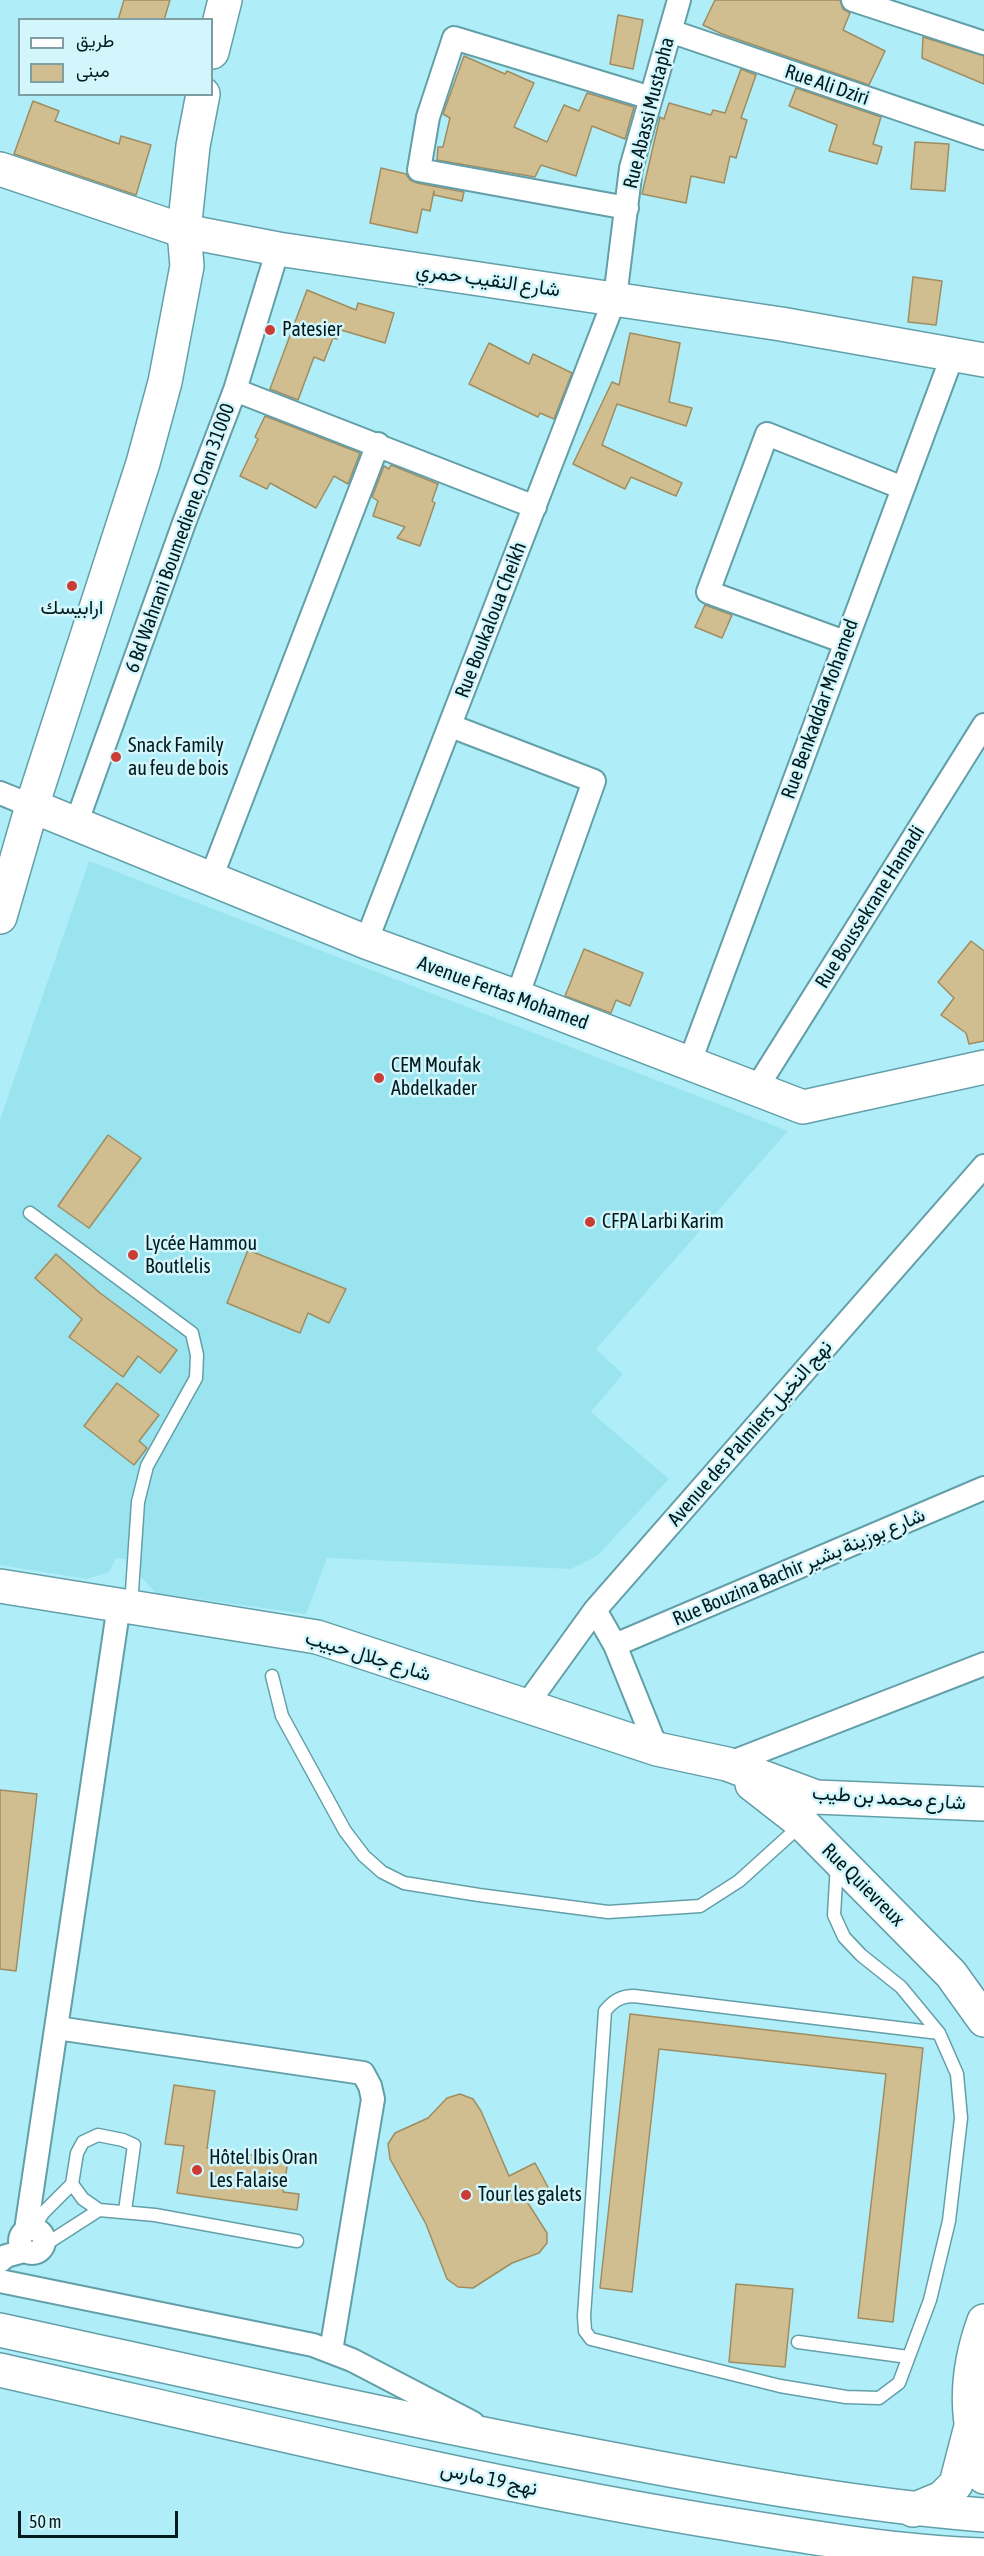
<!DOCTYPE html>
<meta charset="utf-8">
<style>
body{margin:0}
#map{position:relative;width:984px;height:2556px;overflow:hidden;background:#afeef8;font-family:"Asap Condensed",Vazirmatn,sans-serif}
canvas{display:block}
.legend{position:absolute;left:18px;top:18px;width:195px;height:78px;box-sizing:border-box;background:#d2f6fc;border:2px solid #7e9ea3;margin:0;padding:8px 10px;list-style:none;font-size:18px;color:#011a1d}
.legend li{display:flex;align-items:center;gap:12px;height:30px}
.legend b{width:30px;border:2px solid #7e9ea3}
.scale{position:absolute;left:18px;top:2511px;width:160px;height:27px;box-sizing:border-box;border:3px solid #011a1d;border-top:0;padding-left:8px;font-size:18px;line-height:21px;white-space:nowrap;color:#011a1d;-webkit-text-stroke:4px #d2f6fc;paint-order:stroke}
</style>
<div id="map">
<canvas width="984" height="2556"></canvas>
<ul class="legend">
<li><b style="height:8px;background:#fff"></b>طريق</li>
<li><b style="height:16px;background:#d1be90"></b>مبنى</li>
</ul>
<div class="scale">50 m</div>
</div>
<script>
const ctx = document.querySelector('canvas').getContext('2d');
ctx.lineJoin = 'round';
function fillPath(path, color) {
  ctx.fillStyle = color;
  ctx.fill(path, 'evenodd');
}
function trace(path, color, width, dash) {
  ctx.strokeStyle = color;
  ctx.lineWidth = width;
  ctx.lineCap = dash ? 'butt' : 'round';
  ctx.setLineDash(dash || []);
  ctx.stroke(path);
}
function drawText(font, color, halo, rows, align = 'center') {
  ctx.font = font + ' "Asap Condensed",Vazirmatn,sans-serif';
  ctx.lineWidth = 5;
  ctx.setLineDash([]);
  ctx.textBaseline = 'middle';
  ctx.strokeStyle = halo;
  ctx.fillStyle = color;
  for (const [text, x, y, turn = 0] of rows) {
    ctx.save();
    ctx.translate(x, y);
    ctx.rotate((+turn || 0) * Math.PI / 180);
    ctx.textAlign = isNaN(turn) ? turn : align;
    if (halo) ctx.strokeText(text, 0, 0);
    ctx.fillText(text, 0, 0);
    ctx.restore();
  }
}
fillPath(new Path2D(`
 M89,861L788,1131L596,1349L623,1374L591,1412L669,1479L597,1556L571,1569L327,1558L306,1614L156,1593L141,1577L139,1561L116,1558L109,1572L87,1579L0,1565V1120Z`), '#9ae4ef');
const building = new Path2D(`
 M124,0H170L164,20H118Z
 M715,0H840L843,9L850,13L843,30L885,51L869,85L722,34L703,25Z
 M618,15L643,20L633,69L610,64Z
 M923,37L984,56V84L922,58Z
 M464,56L505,74L507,71L534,83L514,127L547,142L564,105L579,111L587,93L634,107L625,139L592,126L576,176L541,165L535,177L437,160L438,147H443L450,118L443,114Z
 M741,69L756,75L741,118L747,120L736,158L730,156L724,183L691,176L686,203L642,194L660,117L664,119L669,103L711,115L713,110L725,113Z
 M796,88L881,117L873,144L882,147L877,164L829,151L837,125L789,106Z
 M33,101L59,111L55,121L119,144L121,136L151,145L136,195L14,154Z
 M915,142L949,144L945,191L911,189Z
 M381,168L406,174L410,180L417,183L464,192L462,201L434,195V191L430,211L422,209L417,233L370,223Z
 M913,277L942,281L936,325L908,322Z
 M307,290L356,310L358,303L394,313L385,343L341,330L337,339L333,338L324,361L314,357L298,400L270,389Z
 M630,333L680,343L669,402L692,408L686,426L617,404L602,445L682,483L676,496L631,477L625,489L573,464L612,382L619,385Z
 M489,343L529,364L533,354L572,373L554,419L540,413L538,417L469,384Z
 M265,416L360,453L348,484L334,476L316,508L270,483L267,489L240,476L258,439L255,437Z
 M391,465L438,484L432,501L435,503L420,546L397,538L405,527L373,516L378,501L372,497L384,466L389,469Z
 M705,605L732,615L722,638L695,627Z
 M971,941L984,951V1041L969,1044L966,1033L941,1015L954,998L938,982Z
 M584,949L643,973L630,1006L616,1000L611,1013L565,996Z
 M108,1135L141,1158L89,1228L58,1206Z
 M248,1250L346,1289L329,1323L308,1313L300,1333L227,1303Z
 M56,1254L100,1293L177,1350L160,1373L138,1356L123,1377L69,1337L82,1319L35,1278Z
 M117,1383L159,1415L139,1441L147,1448L134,1465L84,1426Z
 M0,1790L37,1794L16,1971L0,1969Z
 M630,2014L923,2048L893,2322L858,2318L886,2074L659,2049L632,2292L600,2288Z
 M174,2085L215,2091L207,2148L288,2161L283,2192L299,2194L297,2210L177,2193L184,2146L165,2144Z
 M460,2094L473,2099L481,2111L509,2176L535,2163L549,2189L526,2200L547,2233V2243L539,2253L512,2263L473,2288L458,2287L447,2279L426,2224L390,2159L388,2144L395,2133L428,2118L447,2098Z
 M736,2284L793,2289L785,2367L729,2362Z`);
fillPath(building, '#d1be90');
trace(building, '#9f8d61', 1.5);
const lane = new Path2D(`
 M30,1213L192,1333L197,1355L196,1378L147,1466L138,1502L131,1606
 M272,1676L282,1716L345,1831L364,1856L382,1872L404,1883L479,1895L608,1912L700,1906L739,1881L802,1824
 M837,1864L834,1915L844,1937L861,1955L901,1987L939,2033L957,2074L961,2118L949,2221L930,2300L899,2383L879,2398L846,2397L780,2386L591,2339L585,2331L584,2316L605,2011C613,2001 621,1996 634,1996L939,2033
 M72,2184L83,2199L99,2210
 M33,2229L43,2213L72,2184L77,2153L83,2142L98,2135L123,2140L134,2145L125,2211
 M43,2246L99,2210L155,2215L297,2241
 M798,2342L908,2357`);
const street = new Path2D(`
 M853,0L984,43
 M670,31L984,138
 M627,208L419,170L428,117L454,38L651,98
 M235,390L535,507
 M845,642L708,592L767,434L903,488
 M451,726L594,781L517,997
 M0,793L32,806
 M76,824L184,523L235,390L278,249
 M211,878L378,444
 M366,942L615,298L631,168L679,0
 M689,1064L953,354
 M756,1089L984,725
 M595,1610L615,1645L657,1749
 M615,1645L984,1488
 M525,1707L595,1610L984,1166
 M727,1764L984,1664
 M57,2028L363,2073L370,2086L373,2099L331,2351
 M20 2241a12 12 0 1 1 24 0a12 12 0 1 1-24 0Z
 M26,2230L119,1605
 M0,2261L6,2256L24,2251
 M0,2281L313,2345L352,2360L473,2423`);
const secondary = new Path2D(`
 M0,169L184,231L278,249L781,324L984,360
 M32,806L366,942L517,997L803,1107L984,1067
 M0,1586L317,1637L657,1749L727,1764L816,1797L984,1804
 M752,1784L802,1823L951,1974L984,2020
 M984,2321C964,2376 965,2422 984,2477
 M913,2510L942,2498L956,2484L970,2430`);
const primary = new Path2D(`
 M212,52L225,0
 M0,917L32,806L143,463L165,382L187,266L184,231L193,146L203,94
 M0,2330C202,2374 403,2420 606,2458C731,2482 857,2505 984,2515
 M0,2370C234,2423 468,2481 704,2520C797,2535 890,2552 984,2555`);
trace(lane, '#639fa9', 15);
trace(street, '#639fa9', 26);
trace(secondary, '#639fa9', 36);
trace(primary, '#639fa9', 36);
trace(lane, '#fff', 12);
trace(street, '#fff', 22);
trace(secondary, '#fff', 33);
trace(primary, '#fff', 33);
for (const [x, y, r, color] of [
 [270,330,6,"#ca3c34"],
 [72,586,6,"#ca3c34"],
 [116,757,6,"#ca3c34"],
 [379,1078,6,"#ca3c34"],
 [590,1222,6,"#ca3c34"],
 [133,1255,6,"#ca3c34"],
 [197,2170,6,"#ca3c34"],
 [466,2195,6,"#ca3c34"]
]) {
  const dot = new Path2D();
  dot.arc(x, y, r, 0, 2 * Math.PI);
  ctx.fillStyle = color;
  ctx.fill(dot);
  trace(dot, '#d2f6fc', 2);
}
drawText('20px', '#011a1d', '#d2f6fc', [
 ["Rue Ali Dziri",827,85,19],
 ["Rue Abassi Mustapha",649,113,-76],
 ["شارع النقيب حمري",488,280,8],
 ["6 Bd Wahrani Boumediene, Oran 31000",180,538,-70],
 ["Rue Boukaloua Cheikh",491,620,-69],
 ["Rue Benkaddar Mohamed",820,709,-70],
 ["Rue Boussekrane Hamadi",870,907,-58],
 ["Avenue Fertas Mohamed",503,993,20],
 ["Avenue des Palmiers نهج النخيل",750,1433,-49],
 ["Rue Bouzina Bachir شارع بوزينة بشير",799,1567,-23],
 ["شارع جلال حبيب",368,1656,17],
 ["شارع محمد بن طيب",889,1798,4],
 ["Rue Quievreux",863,1885,45],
 ["نهج 19 مارس",489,2479,12]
]);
drawText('20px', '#011a1d', '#d2f6fc', [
 ["Patesier",282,330],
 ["ارابيسك",72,608,"center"],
 ["Snack Family",128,746],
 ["au feu de bois",128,769],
 ["CEM Moufak",391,1066],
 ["Abdelkader",391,1089],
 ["CFPA Larbi Karim",602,1222],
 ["Lycée Hammou",145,1244],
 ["Boutlelis",145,1267],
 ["Hôtel Ibis Oran",209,2158],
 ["Les Falaise",209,2181],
 ["Tour les galets",478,2195]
], 'left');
</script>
